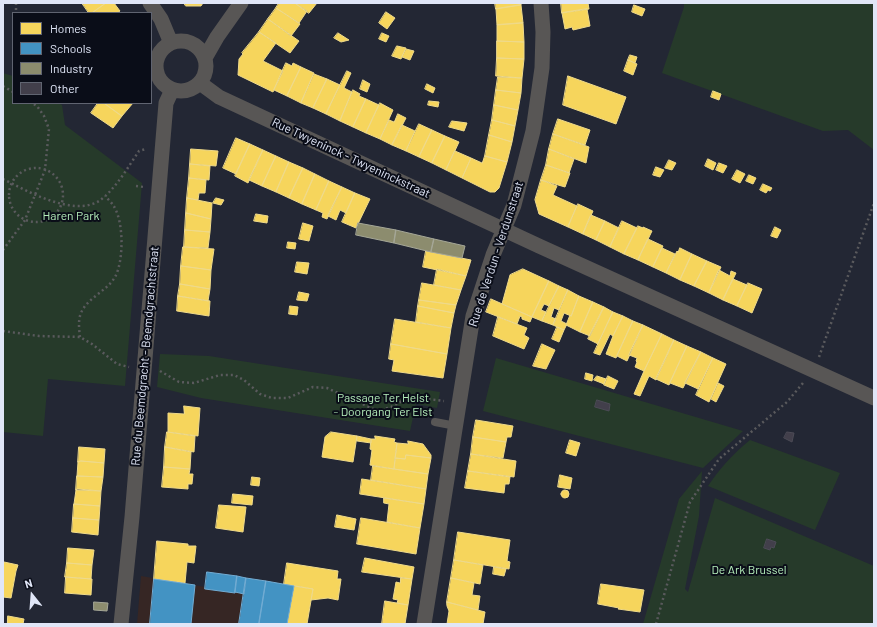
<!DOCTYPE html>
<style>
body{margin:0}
#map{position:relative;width:877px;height:627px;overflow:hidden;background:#232734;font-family:Barlow,sans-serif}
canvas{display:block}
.frame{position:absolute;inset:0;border:4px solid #e0e6f7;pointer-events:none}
.legend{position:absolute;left:12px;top:12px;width:140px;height:92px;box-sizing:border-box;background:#0a0d18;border:1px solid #606471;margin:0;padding:5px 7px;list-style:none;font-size:12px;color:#e0e6f7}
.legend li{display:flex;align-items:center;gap:8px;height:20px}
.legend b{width:20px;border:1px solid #606471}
.north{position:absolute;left:12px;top:575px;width:40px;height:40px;-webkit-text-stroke:3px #0a0d18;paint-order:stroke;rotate:343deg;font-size:11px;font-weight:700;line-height:16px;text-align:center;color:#e0e6f7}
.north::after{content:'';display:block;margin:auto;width:14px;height:18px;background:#e0e6f7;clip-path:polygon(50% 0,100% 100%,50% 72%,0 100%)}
</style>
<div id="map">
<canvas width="877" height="627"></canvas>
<div class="frame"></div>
<ul class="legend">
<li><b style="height:11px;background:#f6d55c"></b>Homes</li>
<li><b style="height:11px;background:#4393c3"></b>Schools</li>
<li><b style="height:11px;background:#8c8c6e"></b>Industry</li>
<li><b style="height:11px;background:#423f4b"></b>Other</li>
</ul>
<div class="north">N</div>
</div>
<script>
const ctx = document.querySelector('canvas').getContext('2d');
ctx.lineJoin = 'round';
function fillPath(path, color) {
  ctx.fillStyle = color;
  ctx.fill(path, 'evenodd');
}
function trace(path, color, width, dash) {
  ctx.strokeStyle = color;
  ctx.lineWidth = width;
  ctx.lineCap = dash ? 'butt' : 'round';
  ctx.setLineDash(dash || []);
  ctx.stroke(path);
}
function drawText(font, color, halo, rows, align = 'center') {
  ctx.font = font + ' Barlow,sans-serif';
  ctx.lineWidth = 4;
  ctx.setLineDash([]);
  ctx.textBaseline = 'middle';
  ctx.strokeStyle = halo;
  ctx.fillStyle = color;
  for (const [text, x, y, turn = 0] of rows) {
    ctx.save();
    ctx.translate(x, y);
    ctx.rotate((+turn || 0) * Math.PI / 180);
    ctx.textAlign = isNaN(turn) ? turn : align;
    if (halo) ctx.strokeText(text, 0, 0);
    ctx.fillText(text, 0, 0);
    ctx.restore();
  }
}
fillPath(new Path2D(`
 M207,572L266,581L259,624H137L141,576L205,587Z`), '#362624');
fillPath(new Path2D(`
 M684,3H874V150L848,130L823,131L662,73L684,7Z
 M3,73L13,76V103H58L62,105L65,125L142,183L125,386L48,379L43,436L3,432Z
 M160,354L209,356L440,392L437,408L416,404L410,431L201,398L157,387Z
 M496,358L743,431L703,468L483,411Z
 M750,440L840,473L815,530L708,486C720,468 733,454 750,440Z
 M702,471L699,516L685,589L688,592L715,498L874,566V624H643L679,499Z`), '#263a2a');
const homes = new Path2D(`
 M82,3H106L92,13H89Z
 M106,3H114L120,11L117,13H92Z
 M184,3H203L201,6H186Z
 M279,3H295L307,11L299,23L276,8Z
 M295,3H317L309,13Z
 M495,3H521V5L496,9Z
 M561,3H588L589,9L562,13Z
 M521,5L523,23L497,25L496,9Z
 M634,5L645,9L642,16L632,12Z
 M276,8L300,24L291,36L268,19Z
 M587,9L590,26L573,30L572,27L565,29L562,13Z
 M386,12L395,18L387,29L379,23Z
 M268,19L299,41L290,53L259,32Z
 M523,23L524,42L497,41V25Z
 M259,32L276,43L263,61L283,71L273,92L238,75L239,59L243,54L242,53Z
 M338,33L349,40L341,42L334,38Z
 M382,33L389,36L386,42L379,39Z
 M497,41L524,42V59L497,58Z
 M397,46L406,48L401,59L392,56Z
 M406,49L414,51L410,60L402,57Z
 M630,55L637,57L635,63L628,60Z
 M497,58L524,59L522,78L496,76Z
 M628,60L637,64L633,75L624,71Z
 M286,63L292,66L293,63L301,67L287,96L274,90Z
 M301,67L314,73L301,103L287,96Z
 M347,71L351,73L344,88L352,92L340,121L326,114Z
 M314,74L327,79L313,108L301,103Z
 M568,76L626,97L616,124L563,105Z
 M498,77L522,78L521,93L496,90Z
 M327,79L340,85L326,114L313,108Z
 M363,80L370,84L367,92L360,89Z
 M427,84L435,88L433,93L425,89Z
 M353,90L360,94L359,96L366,99L353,127L340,121Z
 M496,90L521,93L518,110L494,105Z
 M713,91L721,94L719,100L711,97Z
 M366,99L379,105L366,133L353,127Z
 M429,101L439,102L438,107L428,105Z
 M98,103H104L122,116L113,128L91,113Z
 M104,103H133L122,116Z
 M380,103L393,110L380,139L366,133Z
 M494,105L518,110L515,126L492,120Z
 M398,114L406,118L392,145L380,139L389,120L394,122Z
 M558,119L590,130L585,145L553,134Z
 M492,120L515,126L512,142L489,135Z
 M452,121L467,123L464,131L449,127Z
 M419,124L432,130L419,157L406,151Z
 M402,125L415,131L406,151L392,145Z
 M432,130L445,136L432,163L419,157Z
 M553,134L589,147L586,163L549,149Z
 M489,135L512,142L507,162L485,156Z
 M445,136L459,142L446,170L432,163Z
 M236,138L250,144L236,174L223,168Z
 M250,144L263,150L248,183L235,176Z
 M191,149L218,151L216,166L190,164Z
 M549,149L574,159L569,173L546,165Z
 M263,150L276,156L262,186L249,180Z
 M455,151L471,158L462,178L446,170Z
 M276,156L289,162L276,192L262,186Z
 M485,156L507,162L499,188L495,192H490L462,178L471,158L482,163Z
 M708,159L716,163L713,170L705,166Z
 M669,160L676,163L672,170L665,168Z
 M289,162L303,168L289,198L276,192Z
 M719,163L727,166L723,173L716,170Z
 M190,164L210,166L209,180L189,178Z
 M546,165L570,173L565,187L541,180Z
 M656,167L664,170L660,177L653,175Z
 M303,168L315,174L302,204L289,198Z
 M737,170L745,174L740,183L732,179Z
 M315,174L329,181L316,210L302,204Z
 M749,175L756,178L753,184L746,181Z
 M189,178L206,180L205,193H199L198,200L187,198Z
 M541,180L557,186L553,195L577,206L568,227L539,214L535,200Z
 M329,181L342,187L327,219L322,217L323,213L316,210Z
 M763,184L772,188L770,191L768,190L766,193L760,190Z
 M342,187L355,193L346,213L340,210L336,220L328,216Z
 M355,193L370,199L356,228L342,222Z
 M187,198L212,203L211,219L186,213Z
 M216,198L224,200L221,205L213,203Z
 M578,204L593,211L583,234L568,227Z
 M186,213L211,219L210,232L185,230Z
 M256,214L268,216L267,223L254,221Z
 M591,215L605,221L596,240L583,234Z
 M605,221L619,228L610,247L596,240Z
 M622,221L637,228L624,254L610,247Z
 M303,223L313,226L309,241L299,239Z
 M638,226L643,228V227L652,231L638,260L624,254Z
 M775,227L781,230L777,238L771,236Z
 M185,230L210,232L208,248L184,247Z
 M648,239L663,246L653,267L638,260Z
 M288,242L296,243L295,249L287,248Z
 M183,247L214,249L211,270L181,266Z
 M662,248L675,254L666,273L653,267Z
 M680,248L692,254L680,280L666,273L677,251L678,252Z
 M426,251L471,260L466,276L423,267Z
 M692,254L707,261L694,286L680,280Z
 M707,261L721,267L709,293L694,286Z
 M297,262L309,263L307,274L295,272Z
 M181,266L211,270L210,289L180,284Z
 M437,269L466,276L461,290L434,285Z
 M523,269L549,281L532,317L502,304L510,275Z
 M719,270L730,276L731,271L736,273L723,300L709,293Z
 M733,279L747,285L737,306L723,300Z
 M549,281L559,286L549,306L544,304L541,310L546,312L542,321L532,317Z
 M422,283L461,290L456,305L419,300Z
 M748,283L762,289L752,313L737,306Z
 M180,284L210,289L208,301L178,296Z
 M559,286L568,290L559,310L554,308L551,317L556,319L553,325L542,321Z
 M568,290L579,296L571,316L564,313L561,321L567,324L564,330L553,325Z
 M299,292L309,294L307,301L297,300Z
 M178,296L210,301L209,316L177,311Z
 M579,296L593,302L580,332L566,325L570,315L571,316Z
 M491,299L532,317L530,322L522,319V317L520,316L517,324L486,312Z
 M419,300L456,305L454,313L418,306Z
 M593,302L604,307L590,336L580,332Z
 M290,306L298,307L297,315L289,314Z
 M418,306L454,313L451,328L416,322Z
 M604,307L613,312L598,344L588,339Z
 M613,312L623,316L613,336L610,334L600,355L594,353Z
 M623,316L633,321L616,358L606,354L613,336Z
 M498,317L527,328L524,335L529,338L524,349L493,336Z
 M395,319L451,328L447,354L391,344Z
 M633,321L643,325L627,361L617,356Z
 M643,325L662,334L644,371L635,367L637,362L636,361L637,358L629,355Z
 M557,327L564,330L559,342L552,339Z
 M662,334L674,340L656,380L649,376L640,396L634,394L644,371Z
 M674,340L687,346L669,385L656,379Z
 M391,344L447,354L443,378L392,371L394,360L389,359Z
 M542,344L555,350L546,369L533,366Z
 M687,346L701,352L683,388L670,383Z
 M701,352L713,358L698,389L685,383Z
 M713,358L726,364L709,402L696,395Z
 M586,373L593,375L592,381L585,379Z
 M597,376L606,379L604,384L594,380Z
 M608,376L618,381L614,389L604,385Z
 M718,383L724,386L716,402L711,399Z
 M184,406L200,408L198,436L168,432V413L184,414Z
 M476,420L513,426L511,437H507L506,442L473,437Z
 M167,432L195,436L194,452L165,447Z
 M331,432L357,436L353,462L322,457L325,437Z
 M357,436L371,439V443L357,441Z
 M375,436L395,439L394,442L397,443L394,469L370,465L372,450L370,449L371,439H375Z
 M473,437L506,442L503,458L471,454Z
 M570,440L580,443L576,456L566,453Z
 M408,441L423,444L431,455V458L406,455L405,459L395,458L397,443L408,444Z
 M79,447L105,449L104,463L81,461L78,462Z
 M165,447L191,452L190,469L164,467Z
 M471,454L516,461L514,477L468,471Z
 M406,455L431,458L428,474L394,469L395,458L405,459Z
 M81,461L104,463L103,477L77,476L78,462Z
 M373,466L428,474L426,489L371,480Z
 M164,467L190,469L189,474H193L192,484H188V489L162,487Z
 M468,471L510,477L509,484H505L504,493L465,488Z
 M560,475L572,478L570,489L558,487Z
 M77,476L103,477L101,491L76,490Z
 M252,477L260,478L259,486L251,485Z
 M362,479L426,489L424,504L360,494Z
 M78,489L101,491L100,506L74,504L76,490Z
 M561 494a4 4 0 1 1 8 0a4 4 0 1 1-8 0Z
 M233,494L253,496L252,505L232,503Z
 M384,498L424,504L420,528L387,522L389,504L384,503Z
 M74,504L100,506L99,520L73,518Z
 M219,505L246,507L243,532L216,528Z
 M337,515L356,519L354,530L335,527Z
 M73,518L99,520L98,535L72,532Z
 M361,518L420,528L416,554L357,544Z
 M458,532L510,540L507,561L510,562L509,569L454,560Z
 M157,541L188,544V546H196L194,563L187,562L185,583L154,579Z
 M68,548L94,550L92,565L67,563Z
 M365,558L414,567L412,579L362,572Z
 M454,560L483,565L480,584L451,578Z
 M4,562L18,565L16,571L11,598L3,597Z
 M67,563L92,565L91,579L65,577Z
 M287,563L338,571L337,579H341L338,600L328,598L311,600L313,589L284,584Z
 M494,567L506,569L504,576L493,574Z
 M66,577L92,579L91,595L65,593Z
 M401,578L412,579L408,605L397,603L398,600L393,599L396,582L400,583Z
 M451,578L474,583L472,595L480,596L478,610L447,602Z
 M601,584L644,590L640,612L618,609L619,608L598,604Z
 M294,586L313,589L307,624H287Z
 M385,601L408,605L405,624H382Z
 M447,602L485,612L483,624H447L449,611L447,606Z
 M8,616L24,619L23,624H6H7Z`);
fillPath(homes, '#f6d55c');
trace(homes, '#efda8a', 1);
const schools = new Path2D(`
 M207,572L237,576L235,593L205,589Z
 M237,576L246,578L244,594L235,592Z
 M246,578L266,581L259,624H239Z
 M154,579L195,585L191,624H150Z
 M266,581L294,586L287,624H259Z`);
fillPath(schools, '#4393c3');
trace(schools, '#72acd3', 1);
const industry = new Path2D(`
 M358,223L396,230L394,243L356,235Z
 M396,230L434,239L431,252L394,243Z
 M434,239L465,246L462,258L431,252Z
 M94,602L108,603L107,611L94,610Z`);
fillPath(industry, '#8c8c6e');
trace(industry, '#a5a797', 1);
const building = new Path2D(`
 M597,400L610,404L609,411L595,407Z
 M787,432L794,433L792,442L784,438Z
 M767,539L776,542L774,548L771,547L770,550L764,548Z`);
fillPath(building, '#423f4b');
trace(building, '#4c4b56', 1);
trace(new Path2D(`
 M16,3V12
 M3,86L13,92
 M9 195a27 27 0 1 1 54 0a27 27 0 1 1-54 0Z
 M3,179C27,191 73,217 99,201C115,190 128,167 139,151L146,149
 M136,186L144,187
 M3,250L25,220L45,170L49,129L44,116L37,106L32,103
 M3,331L39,336L80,337L92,344L117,364L129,367
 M80,337C79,329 78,320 81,313C87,298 107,291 115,277C124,261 124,220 113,205C111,202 108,199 105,196
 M819,357L874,203
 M160,371L179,382L194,383L220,375H234L244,380L260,394L272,398H288L313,387L327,388L378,411L391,407L402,401L413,397L444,401
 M656,624L690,502L719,459L787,402L803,383`), '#5a5a5d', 2.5, [2, 3]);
trace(new Path2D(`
 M435,422L456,426`), '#585655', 8);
trace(new Path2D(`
 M150,3L161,19L171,43
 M156 66a25 25 0 1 1 50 0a25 25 0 1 1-50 0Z
 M205,58L217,37L241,3
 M200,83L219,97L539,246L874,398
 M121,624L132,517L166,103L172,90
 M424,624L473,316L493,255L514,205L533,131L542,68L543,32L541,3`), '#585655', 15);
drawText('12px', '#e0e6f7', '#0a0d18', [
 ["Rue Twyeninck - Twyeninckstraat",351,158,25],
 ["Rue de Verdun - Verdunstraat",496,254,-72],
 ["Rue du Beemdgracht - Beemdgrachtstraat",145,356,-85]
]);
drawText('12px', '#b5eebb', '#0a0d18', [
 ["Haren Park",71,216],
 ["Passage Ter Helst",383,398],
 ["- Doorgang Ter Elst",383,412],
 ["De Ark Brussel",749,570]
]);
</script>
